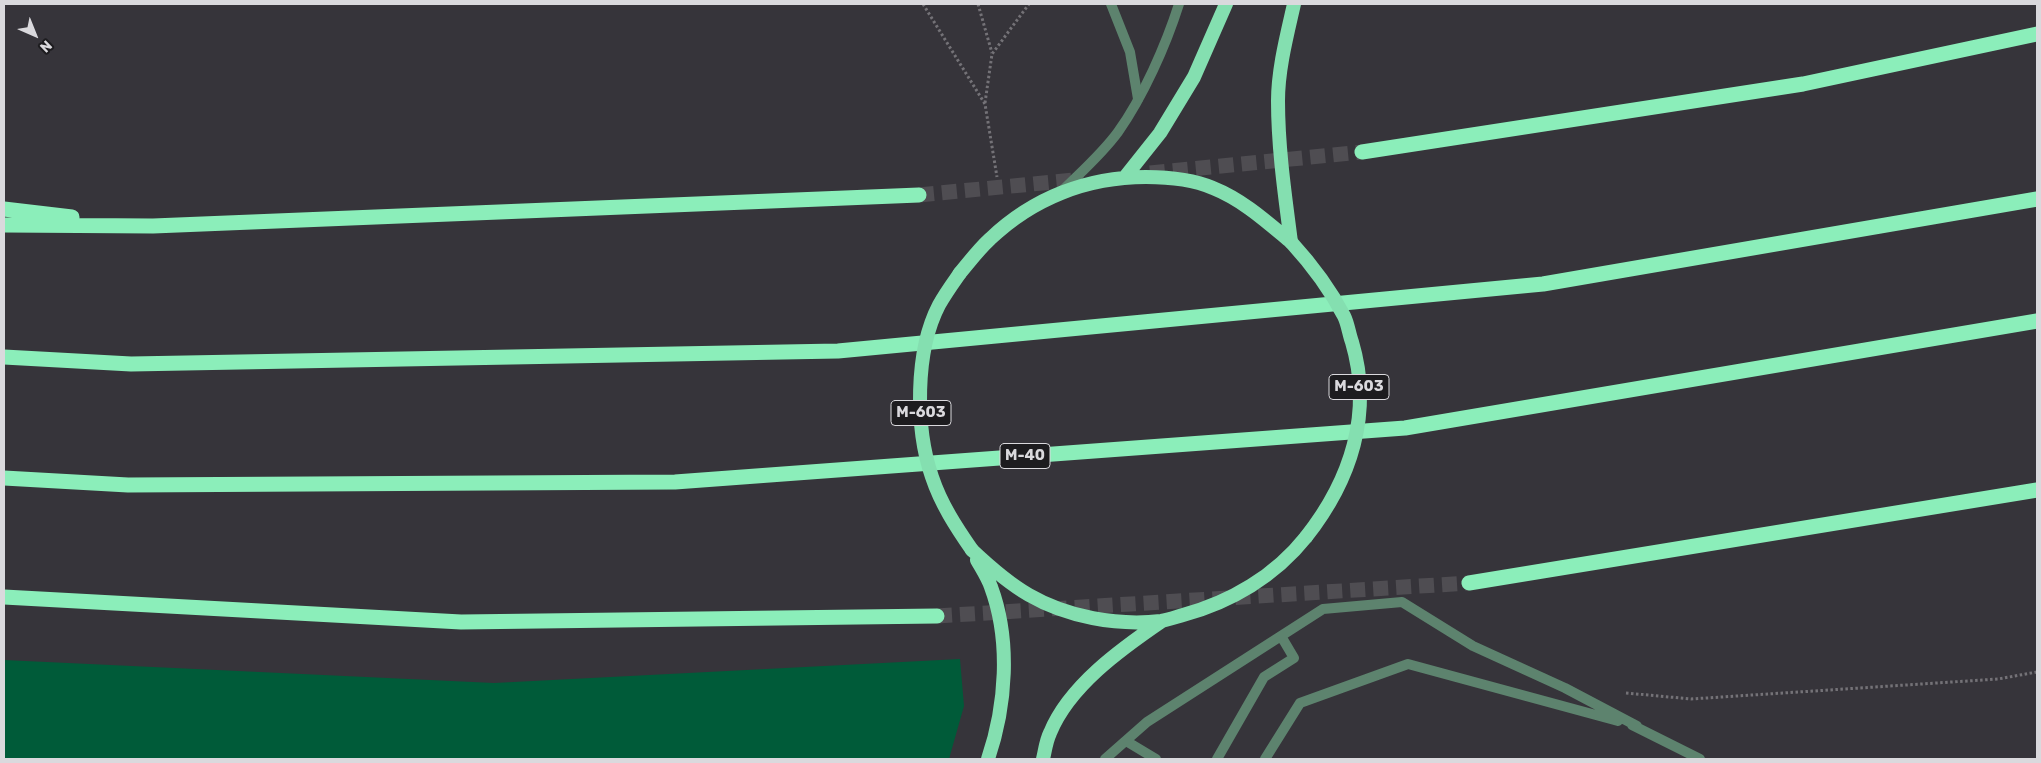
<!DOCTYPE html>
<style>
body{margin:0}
#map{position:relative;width:2041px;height:763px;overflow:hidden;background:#36343a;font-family:Rubik,sans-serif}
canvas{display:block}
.frame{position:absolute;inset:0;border:5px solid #dad9dd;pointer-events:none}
.north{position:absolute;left:10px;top:10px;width:50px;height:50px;-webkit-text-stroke:4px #1d1c1f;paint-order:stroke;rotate:136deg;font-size:14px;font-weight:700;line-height:20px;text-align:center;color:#dad9dd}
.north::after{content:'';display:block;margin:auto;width:18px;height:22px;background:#dad9dd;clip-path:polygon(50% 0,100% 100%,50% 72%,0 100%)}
</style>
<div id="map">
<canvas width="2041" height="763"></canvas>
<div class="frame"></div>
<div class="north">N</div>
</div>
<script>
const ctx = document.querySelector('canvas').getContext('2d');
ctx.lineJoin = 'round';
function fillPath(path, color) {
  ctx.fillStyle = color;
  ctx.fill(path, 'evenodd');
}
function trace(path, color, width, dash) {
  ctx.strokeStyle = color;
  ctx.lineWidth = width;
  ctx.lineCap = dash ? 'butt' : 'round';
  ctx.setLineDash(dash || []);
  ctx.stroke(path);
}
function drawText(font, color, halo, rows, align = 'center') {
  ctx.font = font + ' Rubik,sans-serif';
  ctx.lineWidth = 5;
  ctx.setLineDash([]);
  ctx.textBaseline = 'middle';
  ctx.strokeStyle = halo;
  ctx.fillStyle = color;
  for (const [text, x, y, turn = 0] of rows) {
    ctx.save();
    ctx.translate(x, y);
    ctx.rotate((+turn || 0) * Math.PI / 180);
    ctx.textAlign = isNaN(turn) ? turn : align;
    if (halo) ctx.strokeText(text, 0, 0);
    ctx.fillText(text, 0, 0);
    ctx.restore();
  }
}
fillPath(new Path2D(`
 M960,659L964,706L949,759H4V660L494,683Z`), '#005b39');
trace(new Path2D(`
 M1150,173L1362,152
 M919,195L1084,179
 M937,616L1469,583`), '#4f4d52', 15, [15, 8]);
trace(new Path2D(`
 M923,4L985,104L997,177
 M978,4L992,53
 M985,103L992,54L1029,4
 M1626,693L1691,699L1998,679L2037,672`), '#747277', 3, [2.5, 2.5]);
trace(new Path2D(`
 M1062,191C1081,172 1102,154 1118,132C1143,97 1166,45 1179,4
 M1632,725L1700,759
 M1126,741L1156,759
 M1105,759L1147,722L1323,609L1402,602L1473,646L1565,688L1637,726
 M1217,759L1264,677L1294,658L1281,636
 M1265,759L1300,703L1408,664L1618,721`), '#5d836e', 10);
trace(new Path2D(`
 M1111,4L1130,52L1138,99`), '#5d836e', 10);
trace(new Path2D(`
 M1125,177L1160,133L1194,77L1226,4
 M1291,242C1285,196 1278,148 1278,101C1278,69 1287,35 1294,4
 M960,273C970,261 979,249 990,239C1033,198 1087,177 1146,177C1168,177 1192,179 1213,188C1243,200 1267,222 1291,242
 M972,550C990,567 1008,583 1029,595C1067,617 1117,626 1161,621C1168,620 1176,617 1183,615C1231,602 1275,576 1306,537
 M977,560C982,569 988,578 991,587C1011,641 1006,706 988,759
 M1043,759C1045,751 1046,741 1050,733C1069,686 1121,649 1162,621`), '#84dfb0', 14);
trace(new Path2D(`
 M1362,152L1803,84L2037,34
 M4,209L72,217
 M4,225L153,226L919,195
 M4,357L131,364L838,351L1543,284L2037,199
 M4,478L128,485L675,482L1405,428L2037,321
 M1469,583L2037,490
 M4,597L461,622L937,616`), '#8beeba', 15);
trace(new Path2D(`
 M1291,242C1312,265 1330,289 1344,316C1348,324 1349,334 1352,342C1373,413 1351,480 1306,537
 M960,273C953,283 945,294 939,305C915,351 915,428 932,477C941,504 956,527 972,550`), '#84dfb0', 14);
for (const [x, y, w] of [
 [1359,387,60],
 [921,413,60],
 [1025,456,50]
]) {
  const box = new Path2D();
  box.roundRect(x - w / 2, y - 12.5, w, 25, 4);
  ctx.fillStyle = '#1d1c1f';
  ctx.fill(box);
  trace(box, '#dad9dd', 1);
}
drawText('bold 15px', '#dad9dd', null, [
 ["M-603",1359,387],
 ["M-603",921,413],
 ["M-40",1025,456]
]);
</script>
